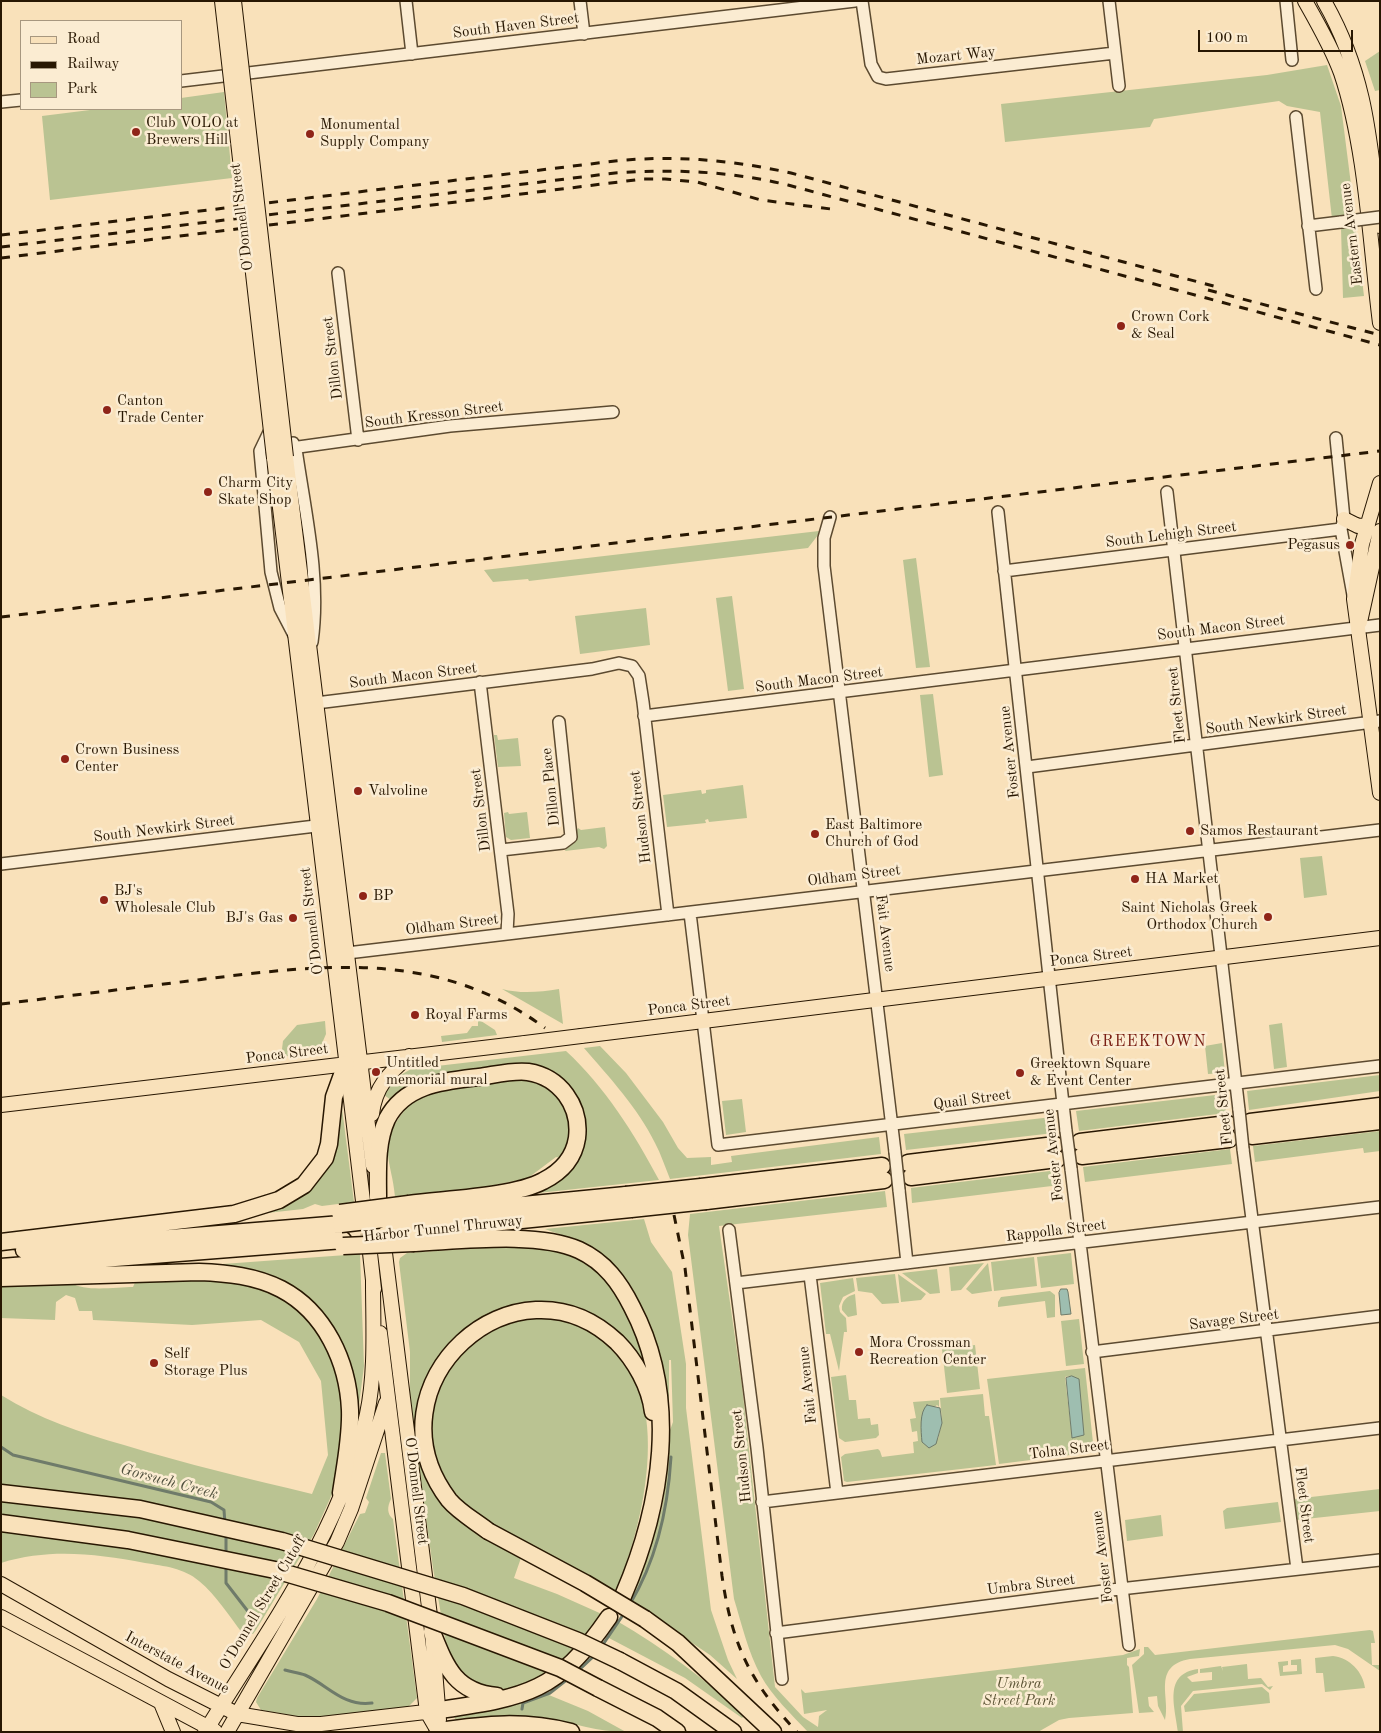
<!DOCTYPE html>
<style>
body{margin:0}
#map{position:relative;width:1381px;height:1733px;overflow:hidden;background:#f9e1ba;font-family:"Old Standard TT",serif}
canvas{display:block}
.frame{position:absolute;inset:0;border:2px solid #281702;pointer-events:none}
.legend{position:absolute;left:20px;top:20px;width:162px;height:90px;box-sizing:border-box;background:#fbecd2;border:1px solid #a7977f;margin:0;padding:6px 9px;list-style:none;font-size:15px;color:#281702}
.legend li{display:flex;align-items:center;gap:10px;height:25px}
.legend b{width:25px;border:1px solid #a7977f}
.scale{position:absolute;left:1198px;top:30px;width:155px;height:22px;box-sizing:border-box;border:2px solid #281702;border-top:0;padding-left:6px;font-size:15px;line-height:18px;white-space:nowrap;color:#281702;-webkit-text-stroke:4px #fbecd2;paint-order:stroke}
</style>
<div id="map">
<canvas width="1381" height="1733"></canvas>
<div class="frame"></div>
<ul class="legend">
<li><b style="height:6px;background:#f9e1ba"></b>Road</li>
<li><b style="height:6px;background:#281702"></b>Railway</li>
<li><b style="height:14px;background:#bac392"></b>Park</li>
</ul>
<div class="scale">100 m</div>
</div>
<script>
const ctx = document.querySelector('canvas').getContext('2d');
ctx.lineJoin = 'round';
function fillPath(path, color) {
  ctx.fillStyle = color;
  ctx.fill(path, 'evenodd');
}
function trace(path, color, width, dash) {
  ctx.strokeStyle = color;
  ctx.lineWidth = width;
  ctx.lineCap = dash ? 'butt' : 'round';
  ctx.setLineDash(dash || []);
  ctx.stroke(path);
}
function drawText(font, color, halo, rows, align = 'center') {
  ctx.font = font + ' "Old Standard TT",serif';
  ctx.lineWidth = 5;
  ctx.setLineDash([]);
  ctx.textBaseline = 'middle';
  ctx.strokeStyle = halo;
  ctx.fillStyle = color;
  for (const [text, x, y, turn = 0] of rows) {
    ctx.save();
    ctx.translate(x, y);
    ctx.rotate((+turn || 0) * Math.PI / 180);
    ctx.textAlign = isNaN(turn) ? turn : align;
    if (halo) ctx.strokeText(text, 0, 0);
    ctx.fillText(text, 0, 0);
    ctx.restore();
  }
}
fillPath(new Path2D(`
 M1380,51V90L1375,91L1365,61Z
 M1327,65L1341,106L1355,216L1332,219L1320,112L1287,106L1279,101L1154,119L1150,127L1005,142L1001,104L1267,75Z
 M224,92L232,178L50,200L42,116L98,109H181V98Z
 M1355,224L1364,296L1343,298L1341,228Z
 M819,531L818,535L808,548L529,581L528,579L493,582L484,570Z
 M916,558L930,667L916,668L903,560Z
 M732,596L744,689L728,691L716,598Z
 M646,608L650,645L580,654L575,616Z
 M933,694L943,775L929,777L920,695Z
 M494,735H497L498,740L518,738L521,766L498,767Z
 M743,785L747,818L709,822L708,819L705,820L706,823L667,827L663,795L701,790L702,794L706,793V790Z
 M508,812L509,814L527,812L530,838L511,840L506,837L504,813Z
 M605,827L607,846L604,849L599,847L565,851L578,828L581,830Z
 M1322,856L1327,895L1304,898L1300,858Z
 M502,989C521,994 540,992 559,989L563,1024Z
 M478,1019L495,1030L497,1035L442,1042L441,1036L467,1033L472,1026H478Z
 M325,1021L326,1034L320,1048L311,1053L281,1057L283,1041L297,1025Z
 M1282,1023L1287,1067L1274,1069L1269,1025Z
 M1222,1043L1225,1073L1208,1074L1205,1046Z
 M600,1046L626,1073L663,1122L678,1148L687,1158L711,1157V1165L732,1162L731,1156L879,1137L881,1154L670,1179C665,1167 661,1154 655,1143C638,1108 609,1077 584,1048Z
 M566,1051C605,1087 634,1133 659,1180L482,1199L556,1180L582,1123L540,1070L391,1100L384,1095L394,1079L411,1069Z
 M1380,1075V1091L1249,1110L1247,1091Z
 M516,1079C557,1079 584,1123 560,1158L556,1157L528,1178L481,1188L395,1197C392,1160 376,1146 404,1111L402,1109L430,1091Z
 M1224,1094L1226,1113L1079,1131L1076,1111Z
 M742,1099L746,1132L726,1135L722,1101Z
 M339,1108H342L354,1202L322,1206L315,1204L303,1209L267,1213L298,1198Z
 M1052,1117L1054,1133L906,1150L904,1134Z
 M1380,1131V1151L1364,1153L1363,1148L1255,1162L1253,1146Z
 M1230,1149L1232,1164L1085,1182L1083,1167Z
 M1058,1170L1060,1185L912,1203L911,1188Z
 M885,1191L887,1207L719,1226L742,1386L775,1687L803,1717L818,1727L819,1716L827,1710L804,1714L801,1689L805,1693L1123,1655L1140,1649L1139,1656L1127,1658V1665L1129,1667L1133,1713L1069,1718L1059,1720L1038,1732H808C792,1715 772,1696 761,1676C748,1652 742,1625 734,1599L688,1235L690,1214Z
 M644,1219L651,1242L672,1272L686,1364V1408L711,1610L728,1660L737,1679L710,1655L628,1600L639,1577L662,1508L667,1474L669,1433L673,1422L671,1360H669V1412C665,1363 646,1292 607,1258C590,1243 566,1237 545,1229Z
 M510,1246C527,1247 549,1245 564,1250C617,1266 632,1325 650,1371L580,1313L493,1314L473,1324L458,1335L441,1353L431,1369L420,1397L416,1420V1444L426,1475L436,1493L448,1509L522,1555L514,1578L557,1594L604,1615L585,1642L549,1672L524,1687L504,1691L480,1687L457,1671L448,1652L445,1638L433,1568L410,1404V1352L399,1262L400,1258L407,1253Z
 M1071,1253L1074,1284L1041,1288L1037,1257Z
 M360,1254L364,1366L358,1413L355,1411L357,1393L350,1364L340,1340L320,1310L209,1265Z
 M1034,1257L1037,1286L994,1291L991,1262Z
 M984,1263L961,1290L951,1291L949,1267Z
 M988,1263L992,1291L972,1294L966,1289Z
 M937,1269L940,1293L930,1294L902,1273Z
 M895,1274L899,1303L882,1304L872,1293L858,1291L856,1278Z
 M898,1274L926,1294L921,1300L901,1302Z
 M853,1278L855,1291L843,1297L839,1306L840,1312L846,1318L847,1332H844L839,1371L830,1334H826L820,1283Z
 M238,1279L293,1301L323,1334L347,1404L338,1480L329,1501L314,1534L256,1630L253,1634H243C230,1617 216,1595 199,1581C184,1568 164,1566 145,1563C96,1554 50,1548 1,1563V1395C39,1419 82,1433 124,1445C186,1464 250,1479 312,1494L328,1455L321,1381L299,1342L261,1320L192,1325L93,1320L92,1311H79L75,1298L66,1295L56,1302L55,1320L1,1318V1285L72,1283C84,1292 117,1287 133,1287L136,1280Z
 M1050,1291L1055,1295V1317L1047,1318L1045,1301L998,1307V1302L1001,1297Z
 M855,1294L857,1315L848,1317L842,1310C841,1301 847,1296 855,1294Z
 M536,1317C552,1319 567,1320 581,1326C682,1368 647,1515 616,1592L486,1522V1519L469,1508L452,1490L441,1469L433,1448L432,1414L449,1363L489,1329Z
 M1079,1319L1084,1364L1066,1366L1061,1321Z
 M975,1345L980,1389L947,1393L942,1349Z
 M1085,1368L1094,1452L999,1464L987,1379ZM1069,1376L1084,1435L1072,1437L1065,1377Z
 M846,1375L849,1400H856L858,1419L870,1418L871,1425L878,1424L879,1435L876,1438L845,1442L839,1438L831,1377Z
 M983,1394L985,1416H989L996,1465L847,1482L844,1481L841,1457L845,1454L878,1449L880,1451L882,1457L914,1453L913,1442L918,1441L917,1431L912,1432L910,1419L916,1418L913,1402L939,1400V1407L937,1405L923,1418L922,1442L938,1439L942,1422L940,1398Z
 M381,1453H385L391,1499C387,1507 387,1514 393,1519L417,1698L408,1707L330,1716H297L261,1710L256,1702L257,1698L317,1599L360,1514L365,1513L369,1502L366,1498Z
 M1380,1489V1511L1296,1520L1294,1499Z
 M1278,1502L1281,1522L1225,1529L1223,1511L1227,1508Z
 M1161,1515L1163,1536L1127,1541L1125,1520Z
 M617,1621C663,1648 706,1679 744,1716L742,1718L685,1678L607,1637Z
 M1370,1630L1373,1631L1375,1643H1371L1372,1665H1380V1671L1348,1649L1335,1645L1190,1659C1151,1666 1171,1698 1165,1720L1158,1706L1157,1696L1148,1697L1149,1706L1154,1712L1139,1713L1132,1665L1144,1654V1647H1148L1155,1655Z
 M1333,1656C1350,1658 1363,1672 1365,1688L1325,1692L1323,1673H1316L1315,1658Z
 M1301,1659L1302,1674L1280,1676L1278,1662L1288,1661V1665L1283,1666V1672L1297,1671V1665H1291V1660Z
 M1247,1664L1248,1679L1261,1678L1268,1687L1273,1686L1270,1690L1262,1684L1193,1691L1181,1706L1183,1732H1178C1175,1706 1163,1674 1198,1669V1673L1187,1677L1192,1682L1212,1680V1672L1200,1673V1669L1221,1666L1223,1671L1222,1667Z
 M1262,1687L1269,1693L1270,1703L1185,1712L1184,1706L1194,1694Z
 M544,1693L588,1711L626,1732C597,1732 575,1723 547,1719C516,1715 485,1717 455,1719L454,1713L514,1704Z`), '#bac392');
const water = new Path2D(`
 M1061,1289H1067L1068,1292L1071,1314L1061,1315L1059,1293Z
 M1072,1376L1079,1379L1084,1435L1072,1438L1066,1378Z
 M927,1405L940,1408L942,1423L936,1444L929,1448L922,1442C921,1431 919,1412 927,1405Z`);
fillPath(water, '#9ebeb0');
trace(water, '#6f7b6a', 1);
trace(new Path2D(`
 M1,1447L13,1455L211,1502L224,1510L225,1524
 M226,1533V1554
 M226,1565V1583L250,1614
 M630,1604C656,1561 668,1508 671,1457
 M602,1646L625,1612
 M285,1670C292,1672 299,1673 305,1675C328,1685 343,1707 372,1703
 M578,1671L595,1655
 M522,1709L523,1703L550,1693L569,1678`), '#6f7b6a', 3);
trace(new Path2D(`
 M364,1212L370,1253`), '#cfb995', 14, [14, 7]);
const minor = new Path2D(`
 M406,1L412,54
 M580,1L584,34
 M862,1L871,64L878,77L886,79L1115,53
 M1109,1L1119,86
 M1286,1L1292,60
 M181,81L855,1
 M1,102L21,100
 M1296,117L1316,289
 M1308,226L1341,222
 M338,273L358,440
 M273,424L260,451L271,572L280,608L294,635
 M1336,438L1344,519L1341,529L1353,595
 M293,443L296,449C305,512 321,578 312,642
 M277,450L450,426L613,412
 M1167,492L1239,1110
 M998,512L1066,1131
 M830,517L824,538V566L895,1152
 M1004,571L1341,529
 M480,682L508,914L507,933
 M308,704L592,669L619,663L632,666L639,676L643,702L668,915
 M644,716L1380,625
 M1027,767L1380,721
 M501,850L563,843L571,837L559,722
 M1,864L324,825
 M690,913L718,1145L1380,1066
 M339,954L1380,830
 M1243,1149L1297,1569
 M1071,1169L1129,1645
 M899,1190L907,1263
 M729,1230L757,1448L782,1679
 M810,1275L837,1493
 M736,1283L1380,1207
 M1092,1352L1380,1316
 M762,1502L1380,1428
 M776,1633L1111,1590L1380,1560`);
const major = new Path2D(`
 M1305,1C1318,24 1332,48 1341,73C1366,147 1370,244 1380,323
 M1324,1C1367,76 1370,143 1380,226
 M286,457L373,1166
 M274,458L363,1201
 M1380,483L1362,544L1354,599L1380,793
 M1344,519L1358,526L1368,525
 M1360,622L1380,531
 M581,1036L1380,938
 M1,1105L525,1043
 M372,1114C375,1087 389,1073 409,1056
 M370,1253L374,1289
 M385,1253L432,1632L439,1720
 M380,1333L427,1712L438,1731
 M1,1584L168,1679L237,1714L297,1724H321L434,1711
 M1,1617L215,1731
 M161,1703L173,1732
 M205,1732C266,1632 342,1531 367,1414C376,1371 373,1325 373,1281
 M227,1732L337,1542L351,1509L386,1403`);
const highway = new Path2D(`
 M1250,1122L1380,1106
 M1252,1136L1380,1121
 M1080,1142L1228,1124
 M1082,1156L1229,1139
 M908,1163L1055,1145
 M911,1177L1057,1159
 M701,1187L882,1166
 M378,1198C378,1172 376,1143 387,1119C405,1084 445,1081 479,1077C494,1075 513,1070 528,1072C560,1077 581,1106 577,1138C574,1158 561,1172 543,1181C513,1197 445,1199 409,1204
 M706,1201L884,1180
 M410,1216L626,1195
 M412,1231L631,1209
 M1,1242L234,1214L279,1200L304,1185L325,1158L329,1144L334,1097L346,1064
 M414,1243C460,1241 537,1231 579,1250C605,1262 620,1283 632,1307C680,1398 662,1506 623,1596
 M24,1250L341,1224
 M1,1267L343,1240
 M1,1278L199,1272C227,1273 256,1276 281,1289C325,1312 348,1362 350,1410C351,1438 345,1465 341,1493
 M488,1531C475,1521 459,1512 449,1500C362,1385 516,1246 617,1342C635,1360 650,1387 653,1412
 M645,1619L678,1643L773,1732
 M432,1632C446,1667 455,1692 497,1696
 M620,1661L676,1691L733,1732
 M598,1688L657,1718L677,1732
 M440,1710C526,1697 557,1693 609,1617
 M438,1731C486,1724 524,1720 571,1732`);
trace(minor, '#5c4a30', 14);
trace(major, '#281702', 16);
trace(highway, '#281702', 19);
trace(minor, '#fbecd2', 11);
trace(major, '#f9e1ba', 14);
trace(highway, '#f9e1ba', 16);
trace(new Path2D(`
 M1,235L615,161C675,155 732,160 791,173L1217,287
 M1,247L615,173C674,169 730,171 788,185L1380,345
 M1,258L643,179H665L697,182L761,200L831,209
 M1208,290L1380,335
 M1,617L1380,451
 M1,1004C67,996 132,988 197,980C321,965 437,948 545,1028
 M674,1215L685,1268L722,1576C732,1644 749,1681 797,1732`), '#281702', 3, [9, 9]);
const minorBridge = new Path2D(`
 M1341,222L1380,217
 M1239,1110L1243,1149
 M1066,1131L1071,1169
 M895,1152L899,1190`);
const majorBridge = new Path2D(`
 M222,1L274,458
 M234,1L286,457
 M525,1043L581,1036`);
const highwayBridge = new Path2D(`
 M626,1195L701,1187
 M631,1209L706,1201
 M340,1213L409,1204
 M341,1224L410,1216
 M385,1235L412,1231
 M343,1246L414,1243
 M1,1493L140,1509L282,1541L463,1596L578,1641L620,1661
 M1,1523L128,1540L275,1570L388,1603L560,1668L598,1688
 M488,1531L585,1583L645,1619`);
trace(minorBridge, '#5c4a30', 14, []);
trace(majorBridge, '#281702', 16, []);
trace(highwayBridge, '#281702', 19, []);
trace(minorBridge, '#fbecd2', 11);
trace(majorBridge, '#f9e1ba', 14);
trace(highwayBridge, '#f9e1ba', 16);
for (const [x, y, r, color] of [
 [136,132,5,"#8f2418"],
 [310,134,5,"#8f2418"],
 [1121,326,5,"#8f2418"],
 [107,410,5,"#8f2418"],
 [208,492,5,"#8f2418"],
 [1350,545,5,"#8f2418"],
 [65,759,5,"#8f2418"],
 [358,791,5,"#8f2418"],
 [1190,831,5,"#8f2418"],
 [815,834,5,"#8f2418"],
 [1135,879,5,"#8f2418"],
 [363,896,5,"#8f2418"],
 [104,900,5,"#8f2418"],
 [1268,917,5,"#8f2418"],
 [293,918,5,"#8f2418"],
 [415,1015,5,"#8f2418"],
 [376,1072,5,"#8f2418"],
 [1020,1073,5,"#8f2418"],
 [859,1352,5,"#8f2418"],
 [154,1363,5,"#8f2418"]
]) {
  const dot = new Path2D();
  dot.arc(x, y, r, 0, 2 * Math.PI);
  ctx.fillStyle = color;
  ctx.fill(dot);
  trace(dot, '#fbecd2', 2);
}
drawText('15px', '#281702', '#fbecd2', [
 ["South Haven Street",516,26,-7],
 ["Mozart Way",956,56,-6],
 ["O'Donnell Street",242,217,-97],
 ["Eastern Avenue",1352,234,-97],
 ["Dillon Street",333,358,-97],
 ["South Kresson Street",434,415,-7],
 ["South Lehigh Street",1171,535,-7],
 ["South Macon Street",1221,628,-7],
 ["South Macon Street",413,676,-7],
 ["South Macon Street",819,680,-7],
 ["Fleet Street",1177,705,-96],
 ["South Newkirk Street",1276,720,-8],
 ["Foster Avenue",1010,752,-96],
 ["Dillon Place",551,787,-96],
 ["Dillon Street",481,810,-97],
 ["Hudson Street",641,817,-97],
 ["South Newkirk Street",164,829,-7],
 ["Oldham Street",854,876,-7],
 ["O'Donnell Street",312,921,-97],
 ["Oldham Street",452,925,-7],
 ["Fait Avenue",885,933,83],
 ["Ponca Street",1091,957,-7],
 ["Ponca Street",689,1006,-7],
 ["Ponca Street",287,1054,-7],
 ["Quail Street",972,1100,-8],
 ["Fleet Street",1224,1107,-96],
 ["Foster Avenue",1054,1155,-96],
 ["Harbor Tunnel Thruway",443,1229,-6],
 ["Rappolla Street",1056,1231,-7],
 ["Savage Street",1234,1320,-7],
 ["Fait Avenue",808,1385,-96],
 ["Tolna Street",1069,1450,-7],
 ["Hudson Street",742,1456,-96],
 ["O'Donnell Street",416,1491,83],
 ["Fleet Street",1304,1505,83],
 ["Foster Avenue",1103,1557,-97],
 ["Umbra Street",1031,1585,-7],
 ["O'Donnell Street Cutoff",263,1603,-59],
 ["Interstate Avenue",177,1663,28]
]);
drawText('15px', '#281702', '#fbecd2', [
 ["Club VOLO at",146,123],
 ["Brewers Hill",146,140],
 ["Monumental",320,125],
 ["Supply Company",320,142],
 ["Crown Cork",1131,317],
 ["& Seal",1131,334],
 ["Canton",117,401],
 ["Trade Center",117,418],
 ["Charm City",218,483],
 ["Skate Shop",218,500],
 ["Pegasus",1340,545,"right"],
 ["Crown Business",75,750],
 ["Center",75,767],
 ["Valvoline",368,791],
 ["East Baltimore",825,825],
 ["Church of God",825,842],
 ["Samos Restaurant",1200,831],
 ["HA Market",1145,879],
 ["BJ's",114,891],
 ["Wholesale Club",114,908],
 ["BP",373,896],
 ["Saint Nicholas Greek",1258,908,"right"],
 ["Orthodox Church",1258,925,"right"],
 ["BJ's Gas",283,918,"right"],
 ["Royal Farms",425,1015],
 ["Untitled",386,1063],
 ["memorial mural",386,1080],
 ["Greektown Square",1030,1064],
 ["& Event Center",1030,1081],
 ["Mora Crossman",869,1343],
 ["Recreation Center",869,1360],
 ["Self",164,1354],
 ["Storage Plus",164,1371]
], 'left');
drawText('italic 15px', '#5b5334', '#fbecd2', [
 ["Umbra",1019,1684],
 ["Street Park",1019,1701]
]);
ctx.letterSpacing = '1px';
drawText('16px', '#7a1f14', '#fbecd2', [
 ["GREEKTOWN",1148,1042]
]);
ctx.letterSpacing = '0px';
drawText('italic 16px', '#51513f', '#fbecd2', [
 ["Gorsuch Creek",169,1482,15]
]);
</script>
